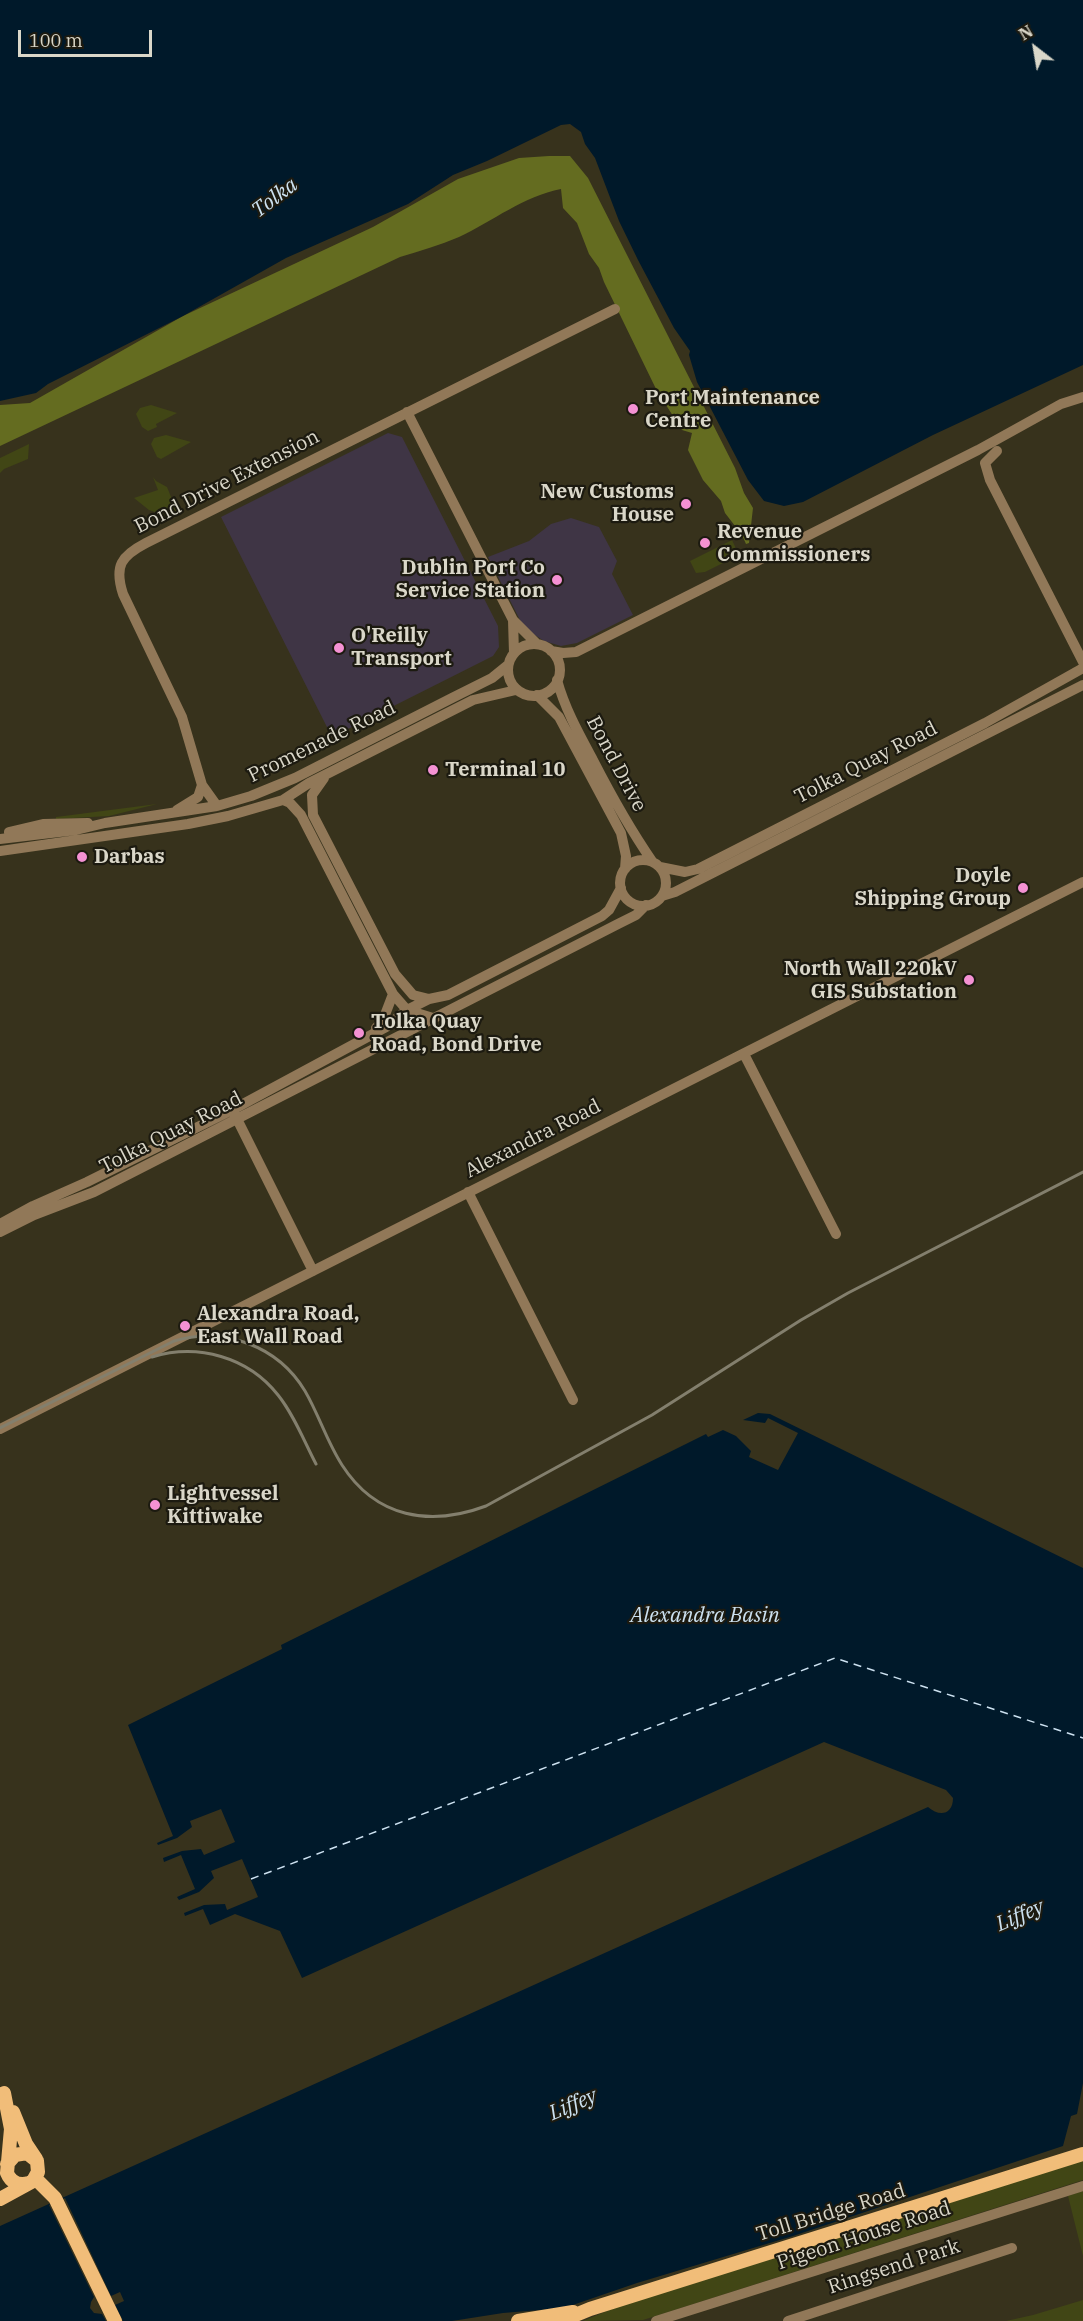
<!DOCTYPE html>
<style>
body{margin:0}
#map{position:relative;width:1083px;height:2321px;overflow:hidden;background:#37321c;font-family:"IBM Plex Serif",serif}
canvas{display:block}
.north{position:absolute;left:1005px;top:18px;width:60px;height:60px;-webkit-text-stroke:4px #1c1a10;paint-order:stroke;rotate:329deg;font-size:16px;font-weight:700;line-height:24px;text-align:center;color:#dad7c9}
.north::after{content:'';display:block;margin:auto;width:21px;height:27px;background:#dad7c9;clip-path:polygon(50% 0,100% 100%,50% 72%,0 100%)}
.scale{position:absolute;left:18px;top:30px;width:134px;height:27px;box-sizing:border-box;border:3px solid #dad7c9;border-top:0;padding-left:8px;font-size:18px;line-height:21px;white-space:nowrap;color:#dad7c9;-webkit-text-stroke:4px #1c1a10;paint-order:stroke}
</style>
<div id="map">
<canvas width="1083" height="2321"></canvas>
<div class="north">N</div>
<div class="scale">100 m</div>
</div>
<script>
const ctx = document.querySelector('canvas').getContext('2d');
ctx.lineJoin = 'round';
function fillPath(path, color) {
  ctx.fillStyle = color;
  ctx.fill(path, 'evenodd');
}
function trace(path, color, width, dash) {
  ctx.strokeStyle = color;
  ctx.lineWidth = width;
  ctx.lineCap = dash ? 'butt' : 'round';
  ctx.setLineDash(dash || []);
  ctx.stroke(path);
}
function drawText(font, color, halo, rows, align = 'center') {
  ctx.font = font + ' "IBM Plex Serif",serif';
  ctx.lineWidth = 4.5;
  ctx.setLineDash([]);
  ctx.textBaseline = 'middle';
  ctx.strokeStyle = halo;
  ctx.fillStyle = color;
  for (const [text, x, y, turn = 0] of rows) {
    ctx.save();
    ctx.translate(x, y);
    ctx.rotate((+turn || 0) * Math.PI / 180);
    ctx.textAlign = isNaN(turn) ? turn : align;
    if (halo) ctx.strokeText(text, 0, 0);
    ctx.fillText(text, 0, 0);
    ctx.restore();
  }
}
fillPath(new Path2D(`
 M388,433L402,437L498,626L499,647L493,656L332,737L221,517Z
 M571,518L599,527L617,561L612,574L633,615L577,643L561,646L544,641L524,628L488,557L529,541L551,524Z`), '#3f3545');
fillPath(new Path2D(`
 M151,405L177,413L156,424L157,427L148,431L142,427L136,414L140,408Z
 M166,435L191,442L161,459L157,457L151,444L154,438Z
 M29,444L28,459L4,469L0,473V458Z
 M153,477L156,481L167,487L178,514L167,518L164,515L149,510L134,498L158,490Z
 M732,540L739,555L705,572L696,573L690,561Z
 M157,804L109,816L56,819V817Z
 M1083,2158V2180L643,2320L583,2321L626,2303Z
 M1083,2191V2256L1068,2196Z
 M1083,2300V2321H1006L1033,2315Z`), '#414615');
fillPath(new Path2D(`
 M549,156H570L588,178L735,468L744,493L753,508L749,543L746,544L742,535L725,513L721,501L703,480L688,450L692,433L682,430L657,391L604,282L599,268L589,254L577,223L563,208L561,189C524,196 493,221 459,237C440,245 420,251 400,257L0,446V405L30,403L183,316L373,227L458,179L519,158Z`), '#646c20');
fillPath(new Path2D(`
 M0,0H1083V365L933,435L803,502L784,506L764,501L748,480L697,382L689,355L690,351L674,328L638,260L619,221L595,158L585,144L581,132L570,124L561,125L487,161L453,175L408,204L286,258L183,316L48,384L36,393L0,401Z
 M758,1413L770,1414L1083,1568V2083L1077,2114L1071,2116L1063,2146L793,2236L637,2283L564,2308L503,2313L452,2321H0V2226L928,1807C939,1817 953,1815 953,1798L946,1790L824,1742L302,1978L280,1931L235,1914L210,1925L203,1909L185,1916L184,1913L204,1905L225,1904L227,1910L258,1897L242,1859L211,1871L214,1878L199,1892L179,1900L177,1897L195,1889L181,1855L164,1862L163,1858L182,1851L201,1849L204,1855L235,1842L221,1809L190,1821L192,1827L177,1838L158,1845L157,1843L173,1836L128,1725L282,1649L281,1645L706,1434L708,1437L723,1430L736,1436L751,1451L749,1457L778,1470L798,1433L768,1418L765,1423L743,1420Z`), '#00192a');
fillPath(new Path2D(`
 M65,2198L111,2296L120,2292L124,2301L115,2305L123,2321H106L102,2314L94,2313L90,2308L91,2302L94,2297L49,2205Z`), '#37321c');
trace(new Path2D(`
 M251,1879L835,1658L1083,1738`), '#cce1f0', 1.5, [8, 6]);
trace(new Path2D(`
 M407,412L513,620
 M997,451L985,463L990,480L1083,662
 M508 670a26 26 0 1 1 52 0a26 26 0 1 1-52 0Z
 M551,651L563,653L576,652L978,450L1061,404L1083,397
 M514,653L513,620L537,644
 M557,680C565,709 579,734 593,760C611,795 630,829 652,861
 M537,695L559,717L621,833L626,856L625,869
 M324,778L312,795L313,815L395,974L413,995L429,999
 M283,800L290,803L301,815L393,994L407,1010L433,1018
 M217,806L202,785L182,717L123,594C114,566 121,556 146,543L615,309
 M177,810L198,797L202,785
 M9,832L43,824L88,823
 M0,839L76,830L105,823L217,806L251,796L295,778L452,698L492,678L508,665
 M0,851L188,824L228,816L283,800L309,783L473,700L516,690
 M620 883a23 23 0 1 1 46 0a23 23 0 1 1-46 0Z
 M660,867L685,872L698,869L985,723L1083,668
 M662,896L675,892L1083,685
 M376,1028L383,1020L393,994
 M744,1054L836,1234
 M234,1113L313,1271
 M468,1192L573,1400
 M0,1224L33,1206L87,1182L232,1110L386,1027L407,1010L429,999L448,995L602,916L609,910L621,888
 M0,1232L34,1215L94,1192L618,924L636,915L646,905
 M0,1429L1083,882
 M656,2321L1083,2186
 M788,2321L1012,2248`), '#917858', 10);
trace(new Path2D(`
 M4,2093L11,2129L7,2173C11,2183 19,2186 29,2183
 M13,2112L26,2144L36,2159
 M35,2178L55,2198L115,2321
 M0,2199L33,2181L38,2172L37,2161L27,2153L15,2155L7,2164
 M518,2321L573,2312
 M561,2321L590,2309L1083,2154`), '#f1bd79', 14);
trace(new Path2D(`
 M152,1357C198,1343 248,1357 278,1395C294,1415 304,1441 316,1464
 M0,1428L174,1341C224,1326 278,1346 305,1391C319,1415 327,1442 342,1465C376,1518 430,1527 486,1506L652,1415L801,1320L848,1293L1083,1172`), '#837f6d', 3);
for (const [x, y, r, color] of [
 [633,409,6,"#f491d3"],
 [686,504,6,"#f491d3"],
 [705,543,6,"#f491d3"],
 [557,580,6,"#f491d3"],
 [339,648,6,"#f491d3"],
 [433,770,6,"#f491d3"],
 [82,857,6,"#f491d3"],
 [1023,888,6,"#f491d3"],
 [969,980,6,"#f491d3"],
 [359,1033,6,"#f491d3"],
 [185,1326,6,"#f491d3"],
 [155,1505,6,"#f491d3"]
]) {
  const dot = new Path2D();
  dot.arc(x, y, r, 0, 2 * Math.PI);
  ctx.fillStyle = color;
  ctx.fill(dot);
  trace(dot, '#1c1a10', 2);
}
drawText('bold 20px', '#dad7c9', '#1c1a10', [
 ["Port Maintenance",645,398],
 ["Centre",645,421],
 ["New Customs",674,492,"right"],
 ["House",674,515,"right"],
 ["Revenue",717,532],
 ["Commissioners",717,555],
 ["Dublin Port Co",545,568,"right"],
 ["Service Station",545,591,"right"],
 ["O'Reilly",351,636],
 ["Transport",351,659],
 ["Terminal 10",445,770],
 ["Darbas",94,857],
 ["Doyle",1011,876,"right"],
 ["Shipping Group",1011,899,"right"],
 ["North Wall 220kV",957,969,"right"],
 ["GIS Substation",957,992,"right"],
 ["Tolka Quay",371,1022],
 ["Road, Bond Drive",371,1045],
 ["Alexandra Road,",197,1314],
 ["East Wall Road",197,1337],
 ["Lightvessel",167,1494],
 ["Kittiwake",167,1517]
], 'left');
drawText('20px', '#dad7c9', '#1c1a10', [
 ["Bond Drive Extension",227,482,-27],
 ["Promenade Road",322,742,-26],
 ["Tolka Quay Road",866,763,-27],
 ["Bond Drive",616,764,62],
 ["Tolka Quay Road",171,1133,-27],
 ["Alexandra Road",533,1139,-27],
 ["Toll Bridge Road",831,2213,-17],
 ["Pigeon House Road",864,2236,-18],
 ["Ringsend Park",894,2267,-18]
]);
drawText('italic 21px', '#cce1f0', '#1c1a10', [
 ["Tolka",275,198,-37],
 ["Alexandra Basin",705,1616],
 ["Liffey",1020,1916,-23],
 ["Liffey",573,2105,-23]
]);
</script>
